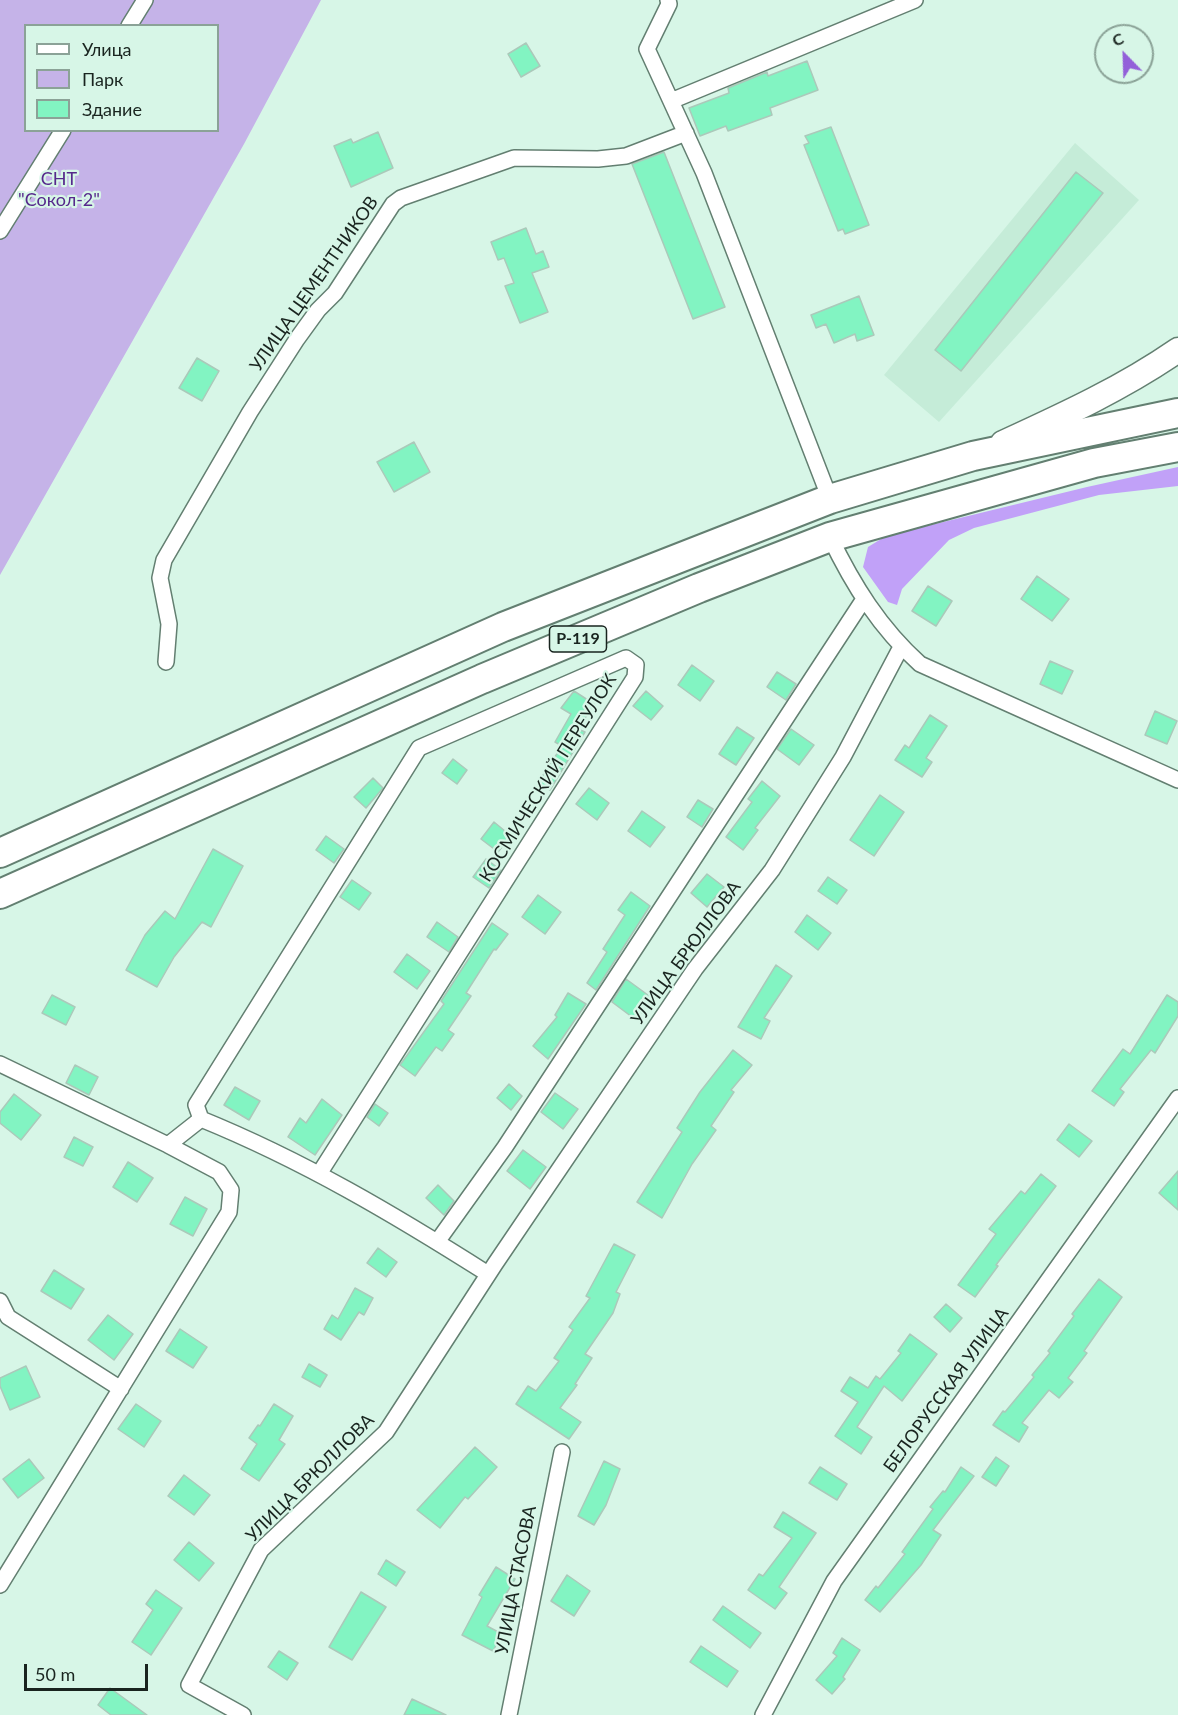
<!DOCTYPE html>
<meta charset="utf-8">
<style>
body{margin:0}
#map{position:relative;width:1178px;height:1715px;overflow:hidden;background:#d7f6e7;font-family:Lato,sans-serif}
canvas{display:block}
.legend{position:absolute;left:24px;top:24px;width:195px;height:108px;box-sizing:border-box;background:#d7f6e7;border:2px solid #8ba297;margin:0;padding:8px 10px;list-style:none;font-size:18px;color:#19241f}
.legend li{display:flex;align-items:center;gap:12px;height:30px}
.legend b{width:30px;border:2px solid #8ba297}
.north{position:absolute;left:1094px;top:24px;width:60px;height:60px;box-sizing:border-box;background:#d7f6e7;border:2px solid #8ba297;border-radius:50%;rotate:337deg;font-size:16px;font-weight:700;line-height:24px;text-align:center;color:#19241f}
.north::after{content:'';display:block;margin:auto;width:21px;height:27px;background:#9360d9;clip-path:polygon(50% 0,100% 100%,50% 72%,0 100%)}
.scale{position:absolute;left:24px;top:1664px;width:124px;height:27px;box-sizing:border-box;border:3px solid #19241f;border-top:0;padding-left:8px;font-size:18px;line-height:21px;white-space:nowrap;color:#19241f;-webkit-text-stroke:4px #d7f6e7;paint-order:stroke}
</style>
<div id="map">
<canvas width="1178" height="1715"></canvas>
<ul class="legend">
<li><b style="height:8px;background:#fff"></b>Улица</li>
<li><b style="height:16px;background:#c5b3e8"></b>Парк</li>
<li><b style="height:16px;background:#82f4c2"></b>Здание</li>
</ul>
<div class="north">С</div>
<div class="scale">50 m</div>
</div>
<script>
const ctx = document.querySelector('canvas').getContext('2d');
ctx.lineJoin = 'round';
function fillPath(path, color) {
  ctx.fillStyle = color;
  ctx.fill(path, 'evenodd');
}
function trace(path, color, width, dash) {
  ctx.strokeStyle = color;
  ctx.lineWidth = width;
  ctx.lineCap = dash ? 'butt' : 'round';
  ctx.setLineDash(dash || []);
  ctx.stroke(path);
}
function drawText(font, color, halo, rows, align = 'center') {
  ctx.font = font + ' Lato,sans-serif';
  ctx.lineWidth = 4.5;
  ctx.setLineDash([]);
  ctx.textBaseline = 'middle';
  ctx.strokeStyle = halo;
  ctx.fillStyle = color;
  for (const [text, x, y, turn = 0] of rows) {
    ctx.save();
    ctx.translate(x, y);
    ctx.rotate((+turn || 0) * Math.PI / 180);
    ctx.textAlign = isNaN(turn) ? turn : align;
    if (halo) ctx.strokeText(text, 0, 0);
    ctx.fillText(text, 0, 0);
    ctx.restore();
  }
}
fillPath(new Path2D(`
 M1075,143L1139,200L939,422L884,375Z`), '#c5ecd8');
fillPath(new Path2D(`
 M0,0H321L244,144L0,575ZM26,26H218V130H26Z`), '#c5b3e8');
fillPath(new Path2D(`
 M1178,467V486L1099,495L974,528L949,540L902,589L897,605L888,602L863,567L868,547L886,536L1087,487Z`), '#c1a1f8');
const building = new Path2D(`
 M526,43L540,66L521,77L508,54Z
 M807,61L818,90L770,108L772,115L728,131L726,126L700,136L689,108L729,93L728,88L767,72L768,76Z
 M831,127L869,225L845,234L843,229L838,231L804,145L809,143L805,136Z
 M378,132L393,168L351,187L334,146L351,139L353,143Z
 M664,152L725,307L693,319L632,164Z
 M1076,172L1103,193L961,371L935,350Z
 M526,228L536,254L543,251L549,267L532,273L548,312L520,323L505,286L514,283L504,258L498,260L491,242Z
 M859,296L874,335L857,341L855,334L834,343L826,324L816,328L811,315Z
 M197,358L219,371L202,401L179,388Z
 M414,442L430,472L394,492L377,462Z
 M1037,576L1069,599L1052,621L1021,599Z
 M928,586L952,601L936,626L912,611Z
 M1050,661L1073,671L1062,694L1040,684Z
 M692,665L714,681L700,701L678,685Z
 M777,672L796,684L786,700L767,687Z
 M574,691L594,704L578,729L585,732L550,790L538,783L562,746L555,742L571,714L561,708Z
 M646,691L663,706L651,720L633,706Z
 M1155,711L1177,721L1167,744L1145,735Z
 M930,715L947,726L926,758L932,762L922,777L895,760L905,745L909,748Z
 M737,727L754,738L736,765L719,754Z
 M791,729L814,745L799,765L777,749Z
 M453,759L467,770L457,784L442,773Z
 M373,778L383,788L366,808L354,797Z
 M762,781L780,796L755,828L758,830L743,850L726,837L752,802L748,799Z
 M589,788L609,803L597,820L576,804Z
 M880,795L904,812L874,856L850,840Z
 M698,800L713,809L702,827L687,817Z
 M642,811L665,827L650,847L628,831Z
 M494,822L511,836L498,852L481,839Z
 M326,836L344,849L334,863L316,850Z
 M213,849L243,866L211,927L202,922L174,957L157,987L126,970L145,935L165,911L175,919Z
 M486,859L501,870L489,888L473,877Z
 M707,874L724,887L707,907L691,893Z
 M828,877L847,890L837,904L818,891Z
 M352,880L371,893L359,910L340,897Z
 M631,892L650,906L596,990L587,983L607,952L603,949L625,915L618,910Z
 M538,895L561,912L545,934L522,917Z
 M807,915L831,933L818,950L795,932Z
 M437,922L458,937L449,952L427,937Z
 M492,923L508,934L496,950L494,949L466,993L471,996L448,1030L454,1034L442,1051L436,1047L415,1076L400,1065L444,1004L441,1001Z
 M407,954L430,971L417,989L394,972Z
 M776,965L792,976L764,1018L770,1021L761,1039L738,1027Z
 M626,979L652,998L636,1020L612,1002Z
 M568,993L586,1004L548,1059L533,1046L557,1017L555,1015Z
 M52,995L75,1007L66,1025L42,1013Z
 M1167,995L1178,1002V1016L1155,1053L1151,1050L1120,1089L1124,1092L1114,1106L1092,1091L1123,1049L1130,1054Z
 M733,1050L752,1065L731,1090L734,1092L711,1126L716,1130L692,1164L662,1218L637,1202L682,1132L677,1128L700,1092Z
 M75,1065L98,1077L89,1095L66,1083Z
 M509,1084L522,1096L511,1110L497,1098Z
 M235,1087L260,1101L249,1120L224,1105Z
 M555,1093L578,1109L563,1129L541,1112Z
 M14,1094L41,1115L21,1140L0,1123V1112Z
 M322,1099L342,1115L315,1155L288,1137L300,1118L306,1123Z
 M375,1104L388,1113L379,1126L367,1117Z
 M1069,1124L1092,1141L1079,1157L1057,1140Z
 M74,1137L93,1147L83,1166L64,1157Z
 M523,1150L546,1167L530,1189L507,1171Z
 M128,1162L153,1178L137,1202L113,1187Z
 M1178,1171V1210L1159,1193Z
 M1041,1174L1056,1186L996,1265L998,1266L975,1297L958,1285L996,1234L989,1229L1021,1191L1025,1194Z
 M438,1185L454,1201L444,1215L426,1198Z
 M185,1197L207,1209L193,1236L170,1224Z
 M614,1244L635,1255L616,1292L620,1294L613,1313L585,1354L592,1358L575,1384L577,1385L560,1408L581,1422L569,1439L516,1404L528,1386L536,1391L559,1361L554,1358L573,1330L569,1327L590,1298L586,1296Z
 M378,1248L397,1262L386,1277L367,1263Z
 M54,1270L84,1289L71,1309L41,1291Z
 M1099,1279L1122,1297L1084,1351L1087,1353L1068,1378L1073,1382L1059,1398L1049,1390L1022,1423L1028,1427L1019,1442L993,1425L1003,1411L1005,1412L1034,1377L1032,1375L1050,1353L1048,1351L1074,1316L1072,1314Z
 M355,1288L373,1298L364,1315L359,1312L341,1340L324,1329L332,1315L338,1319Z
 M946,1304L962,1318L950,1332L934,1317Z
 M108,1315L133,1334L114,1360L88,1340Z
 M180,1329L207,1347L193,1368L166,1351Z
 M910,1334L937,1354L902,1401L884,1386L857,1427L872,1437L861,1454L835,1436L858,1402L841,1391L850,1377L868,1388L876,1376L880,1379L901,1353L898,1351Z
 M309,1364L327,1375L320,1387L302,1377Z
 M26,1366L40,1397L10,1410L0,1386V1378Z
 M136,1404L161,1421L144,1447L118,1429Z
 M274,1404L293,1416L279,1440L285,1444L259,1481L241,1469L257,1444L249,1438L258,1425L260,1426Z
 M475,1447L497,1467L468,1499L465,1497L440,1528L417,1510Z
 M996,1457L1009,1466L996,1486L982,1477Z
 M29,1459L44,1478L18,1498L3,1479Z
 M604,1461L620,1469L606,1505L594,1525L578,1516Z
 M820,1467L847,1484L837,1500L809,1483Z
 M961,1467L974,1476L933,1530L941,1535L921,1565L880,1612L865,1600L876,1586L878,1588L905,1554L902,1552L933,1509L930,1507L943,1491L945,1492Z
 M184,1475L210,1495L194,1515L168,1496Z
 M783,1512L816,1533L779,1587L787,1593L775,1609L748,1590L759,1574L763,1576L792,1538L774,1527Z
 M189,1542L214,1563L199,1581L174,1560Z
 M386,1560L405,1572L396,1586L378,1574Z
 M496,1567L515,1579L487,1626L502,1634L493,1651L462,1635L482,1597L479,1595Z
 M567,1575L590,1591L574,1616L551,1601Z
 M156,1590L182,1608L151,1655L132,1642L153,1610L146,1604Z
 M361,1592L386,1607L352,1660L329,1647Z
 M723,1606L761,1633L750,1648L713,1620Z
 M842,1638L860,1650L843,1677L845,1679L832,1694L816,1680L837,1656L833,1653Z
 M701,1646L738,1671L727,1687L690,1662Z
 M279,1651L298,1663L287,1680L268,1667Z
 M110,1688L147,1715H111L98,1705Z
 M412,1699L446,1715H404Z`);
fillPath(building, '#82f4c2');
trace(building, '#abc9ba', 1.5);
const street = new Path2D(`
 M668,0L669,4L647,49L704,173L830,499
 M129,26L145,0
 M671,101L915,0
 M0,231L63,130
 M830,537C853,585 880,628 920,664L1178,780
 M166,662L169,624L160,578L164,560L250,412L297,339L318,310L335,293L393,204L401,198L514,158L598,159L626,156L686,133
 M0,1064L168,1145L201,1119C304,1161 395,1215 488,1274
 M201,1119L196,1105L419,748L626,658L636,665L635,677L319,1174
 M437,1242L505,1147L864,599
 M0,1301L8,1317L121,1389
 M0,1585L229,1212L231,1190L219,1172L168,1145
 M243,1715L189,1685L261,1550L386,1432L495,1264L695,969L772,870L843,757L901,647
 M509,1715L562,1452
 M763,1715L834,1581L1178,1098`);
const primary = new Path2D(`
 M1003,443C1064,415 1123,388 1178,350`);
const highway = new Path2D(`
 M0,853L503,627L830,499L973,456L1178,413
 M0,894L482,679L699,588L830,537L1094,463L1178,447`);
trace(street, '#637f71', 18);
trace(primary, '#637f71', 27);
trace(highway, '#637f71', 32);
trace(street, '#fff', 15);
trace(primary, '#fff', 24);
trace(highway, '#fff', 28);
for (const [x, y, w] of [
 [578,639,57]
]) {
  const box = new Path2D();
  box.roundRect(x - w / 2, y - 13, w, 26, 4.5);
  ctx.fillStyle = '#d7f6e7';
  ctx.fill(box);
  trace(box, '#19241f', 1.5);
}
drawText('bold 16px', '#19241f', null, [
 ["Р-119",578,639]
]);
drawText('18px', '#56298c', '#d7f6e7', [
 ["СНТ",59,179],
 ["\"Сокол-2\"",59,200]
]);
drawText('18px', '#19241f', '#d7f6e7', [
 ["УЛИЦА ЦЕМЕНТНИКОВ",314,284,-55],
 ["КОСМИЧЕСКИЙ ПЕРЕУЛОК",548,778,-58],
 ["УЛИЦА БРЮЛЛОВА",686,953,-54],
 ["БЕЛОРУССКАЯ УЛИЦА",946,1390,-54],
 ["УЛИЦА БРЮЛЛОВА",310,1478,-45],
 ["УЛИЦА СТАСОВА",516,1580,-79]
]);
</script>
